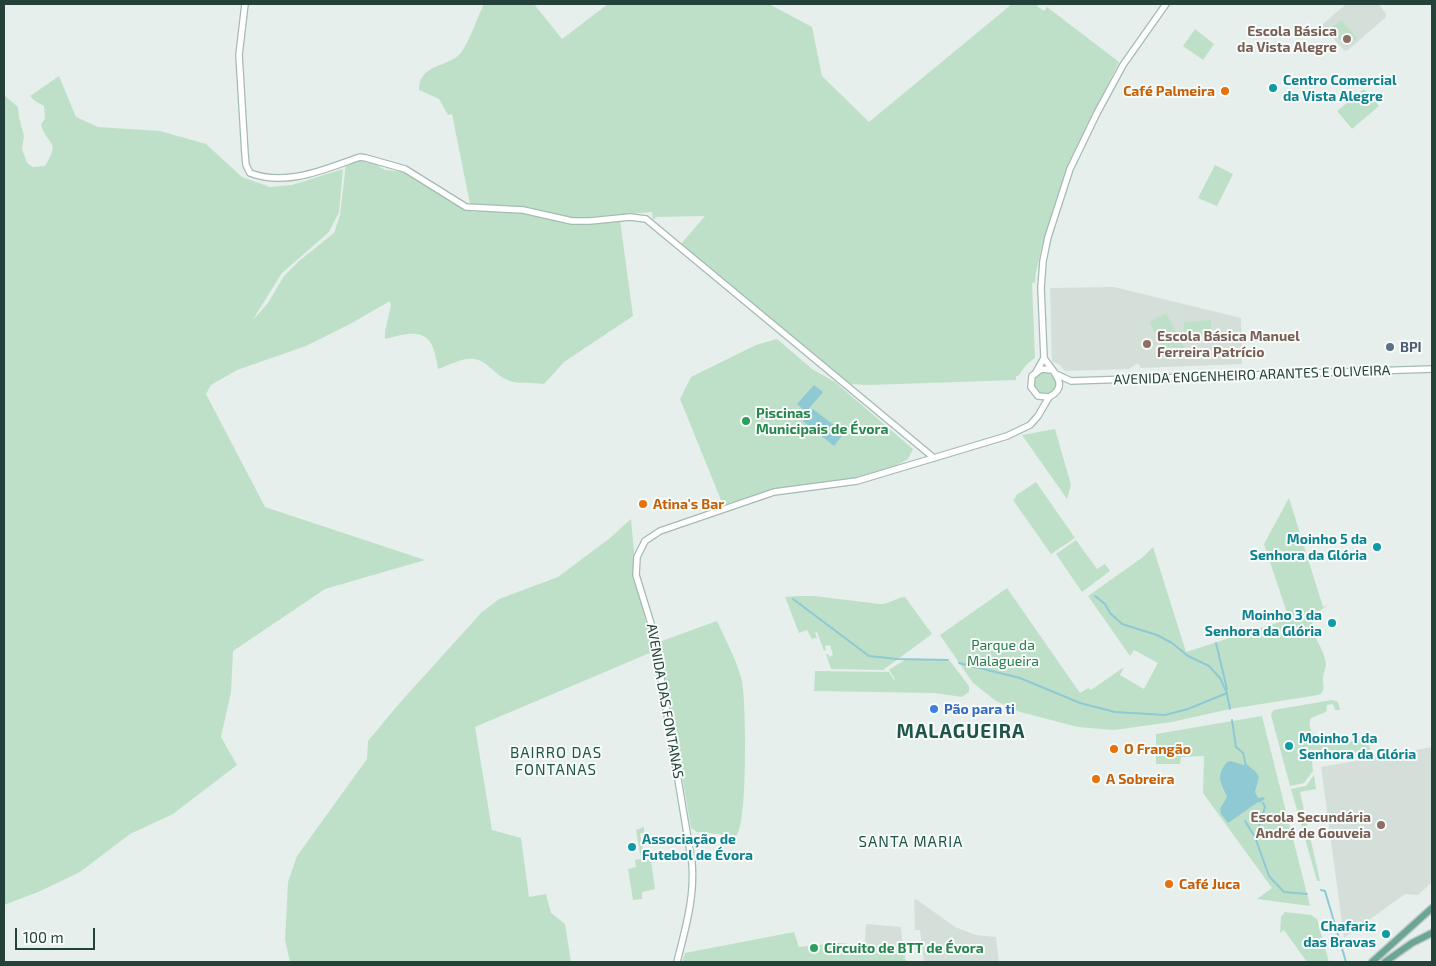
<!DOCTYPE html>
<meta charset="utf-8">
<style>
body{margin:0}
#map{position:relative;width:1436px;height:966px;overflow:hidden;background:#e6efeb;font-family:"Exo 2",sans-serif}
canvas{display:block}
.frame{position:absolute;inset:0;border:5px solid #24423a;pointer-events:none}
.scale{position:absolute;left:15px;top:928px;width:80px;height:22px;box-sizing:border-box;border:2px solid #24423a;border-top:0;padding-left:6px;font-size:15px;line-height:18px;white-space:nowrap;color:#24423a;-webkit-text-stroke:4px #f7fbf9;paint-order:stroke}
</style>
<div id="map">
<canvas width="1436" height="966"></canvas>
<div class="frame"></div>
<div class="scale">100 m</div>
</div>
<script>
const ctx = document.querySelector('canvas').getContext('2d');
ctx.lineJoin = 'round';
function fillPath(path, color) {
  ctx.fillStyle = color;
  ctx.fill(path, 'evenodd');
}
function trace(path, color, width, dash) {
  ctx.strokeStyle = color;
  ctx.lineWidth = width;
  ctx.lineCap = dash ? 'butt' : 'round';
  ctx.setLineDash(dash || []);
  ctx.stroke(path);
}
function drawText(font, color, halo, rows, align = 'center') {
  ctx.font = font + ' "Exo 2",sans-serif';
  ctx.lineWidth = 4;
  ctx.setLineDash([]);
  ctx.textBaseline = 'middle';
  ctx.strokeStyle = halo;
  ctx.fillStyle = color;
  for (const [text, x, y, turn = 0] of rows) {
    ctx.save();
    ctx.translate(x, y);
    ctx.rotate((+turn || 0) * Math.PI / 180);
    ctx.textAlign = isNaN(turn) ? turn : align;
    if (halo) ctx.strokeText(text, 0, 0);
    ctx.fillText(text, 0, 0);
    ctx.restore();
  }
}
fillPath(new Path2D(`
 M1346,4H1379L1386,14V17L1347,51L1344,50L1323,27V24Z
 M1114,287L1241,318L1242,364L1141,368L1138,363L1129,369L1065,371L1060,365L1052,361L1050,288Z
 M1432,747V882L1418,895L1405,894L1344,938L1321,767Z
 M916,899L955,927L976,935L996,937L999,962H924L920,930H915L914,900Z
 M866,924L901,927L903,948L865,945Z`), '#d4dfda');
fillPath(new Path2D(`
 M484,4H534L562,39L608,4H769L812,27L822,76L869,122L1012,4H1038L1037,6L1044,11L1047,7L1119,62L1070,160L1042,246L1036,272L1035,282L1032,283L1035,358L1027,364L1018,376H1016V380L869,385L851,384L844,379L653,222L652,212L577,218L517,207L470,204L452,114L448,115L439,99L419,90C419,64 446,68 460,54C468,45 478,16 484,4ZM705,216L681,244L653,220L656,217Z
 M1341,20L1357,38L1347,47L1330,29Z
 M1195,29L1214,44L1203,60L1183,46Z
 M59,76L76,117L98,127L160,131L206,144L242,177L270,187L292,185L343,169L339,212L329,232L282,273L252,321L268,303L284,276L299,261L334,233L340,215L346,164L360,161L375,164L385,170L405,172L460,207L472,210V212L487,210L530,213L575,223L620,220L633,316L564,362L544,384C532,382 515,385 505,379C498,375 492,369 486,364C471,352 454,363 438,369C433,330 420,329 385,339V332L391,305L390,301L350,324L306,346L237,370L211,385L206,394L265,507L425,560L325,589L233,651L231,692L221,737L237,765L173,814L130,834L80,872L38,892L4,905V95L18,107L19,117L24,136L22,149L27,163L33,167L45,166C62,139 46,146 41,124L45,119L44,106L35,101L30,96Z
 M1364,89L1379,106L1352,129L1337,111Z
 M1215,165L1233,174L1217,206L1198,198Z
 M1166,313L1184,347L1167,356L1149,322Z
 M1211,320L1212,341L1185,342L1184,322Z
 M777,339L812,369L835,382L913,449L908,459L894,467L854,478L774,489L723,505L680,399L691,377L756,345Z
 M1034 383a11 11 0 1 1 22 0a11 11 0 1 1-22 0Z
 M1055,429L1071,485L1067,499L1022,435Z
 M1036,482L1075,538L1051,554L1013,500L1016,497L1015,496Z
 M1289,498L1323,607L1328,605C1296,625 1322,638 1326,663C1326,669 1323,673 1323,679C1323,685 1325,688 1321,694L1318,695L1230,709L1172,722L1114,730L1078,727L1020,712L996,701L973,683L940,635L1007,588L1080,693L1088,688L1091,690L1124,667L1120,675L1144,689L1158,663L1134,650L1130,656L1088,596L1143,557L1153,547L1186,652L1289,619L1264,544Z
 M631,519L636,575L652,652L475,727L492,830L521,838L529,897L546,894L551,913L565,924L571,962H290L285,940L288,882L297,856L367,759L368,741L397,706L481,613L499,599L558,577L610,538Z
 M1076,540L1097,569L1105,564L1110,571L1082,592L1056,554Z
 M798,596H814L880,604C890,604 897,597 905,597L932,634L883,670L831,669L826,654H828L829,657L833,655L830,645L825,646L826,650L824,651L817,632L815,633L817,638L812,639L807,630L799,633L785,597Z
 M717,621C726,641 737,661 742,681C746,702 748,825 736,836L697,832L691,828L659,642Z
 M906,659L950,661L969,686V692L962,697L935,693L814,691L815,671L889,672L894,680L895,679L889,670Z
 M1332,700L1338,702L1340,710H1335L1333,704L1327,705L1326,712L1311,718C1308,725 1310,731 1316,736C1331,748 1351,741 1368,738L1370,750L1312,760L1313,771L1304,783L1290,786L1271,715L1272,712L1274,710Z
 M1262,716L1310,906L1257,899L1272,888L1203,793L1204,756L1181,757L1180,764H1156V734Z
 M1314,775L1316,789L1300,792L1320,881H1317L1291,789L1306,786Z
 M644,827V832L640,834L645,860H651L655,889L642,892V899L633,900L628,869L636,867L635,860L641,859L636,830Z
 M1285,912L1311,915L1317,919L1329,962H1307L1284,930L1280,933L1281,917Z
 M794,932L799,947L838,943L903,948L906,962H682L685,953Z`), '#bfe0c8');
fillPath(new Path2D(`
 M814,385L823,392L806,412L797,404Z
 M813,409L844,433L834,446L803,421Z
 M1231,761L1243,765L1246,764L1255,771L1259,777L1255,792L1258,798L1263,797L1265,799L1259,803L1258,802L1228,823L1221,814L1220,809L1227,797C1221,782 1215,777 1227,762Z`), '#8ec9d4');
trace(new Path2D(`
 M793,599L869,656L897,659L948,660
 M1216,643L1227,689
 M959,663L1020,678L1080,703L1115,712L1165,715L1188,709L1227,693L1220,678L1209,666L1188,656L1172,643L1157,635L1122,624L1110,613L1105,604L1095,596
 M1227,694L1230,709
 M1232,720L1236,747L1243,753L1246,766
 M1245,821L1255,837L1269,876L1284,892L1307,894
 M1256,836L1265,807L1263,803
 M1321,890L1325,891L1346,962`), '#8ec9d4', 2);
const secondary = new Path2D(`
 M245,4L239,55L245,154L246,165L250,173C287,187 325,169 360,157L366,158L405,169L466,207L523,210L572,221H590L630,217L646,219L934,458
 M1044,358C1052,371 1071,386 1049,397L1038,396L1031,387L1032,376L1041,369L1052,370
 M1036,372L1044,358L1041,288L1043,261L1048,237L1070,169L1097,113L1123,65L1166,4
 M1056,374L1071,381L1432,369
 M677,962C685,930 695,897 692,863L653,630L636,575L637,557L645,541L660,531L774,492L857,481L1007,436L1030,425L1038,416L1049,397`);
const primary = new Path2D(`
 M1372,962L1432,908
 M1385,962L1412,943L1432,933`);
trace(secondary, '#a4bbb3', 8);
trace(primary, '#c2cac8', 9);
trace(secondary, '#fff', 5.5);
trace(primary, '#6aa596', 6);
for (const [x, y, r, color] of [
 [1347,39,5,"#8d6e63"],
 [1273,88,5,"#0f9aa8"],
 [1225,91,5,"#e8710a"],
 [1147,344,5,"#8d6e63"],
 [1390,347,5,"#5c6f8a"],
 [746,421,5,"#2e9e5b"],
 [643,504,5,"#e8710a"],
 [1377,547,5,"#0f9aa8"],
 [1332,623,5,"#0f9aa8"],
 [934,709,5,"#3f7fe0"],
 [1289,746,5,"#0f9aa8"],
 [1114,749,5,"#e8710a"],
 [1096,779,5,"#e8710a"],
 [1381,825,5,"#8d6e63"],
 [632,847,5,"#0f9aa8"],
 [1169,884,5,"#e8710a"],
 [1386,934,5,"#0f9aa8"],
 [814,948,5,"#2e9e5b"]
]) {
  const dot = new Path2D();
  dot.arc(x, y, r, 0, 2 * Math.PI);
  ctx.fillStyle = color;
  ctx.fill(dot);
  trace(dot, '#f7fbf9', 2);
}
drawText('bold 14px', '#785e54', '#f7fbf9', [
 ["Escola Básica",1337,31],
 ["da Vista Alegre",1337,47],
 ["Escola Básica Manuel",1157,336,"left"],
 ["Ferreira Patrício",1157,352,"left"],
 ["Escola Secundária",1371,817],
 ["André de Gouveia",1371,833]
], 'right');
drawText('bold 14px', '#0d838f', '#f7fbf9', [
 ["Centro Comercial",1283,80],
 ["da Vista Alegre",1283,96],
 ["Moinho 5 da",1367,539,"right"],
 ["Senhora da Glória",1367,555,"right"],
 ["Moinho 3 da",1322,615,"right"],
 ["Senhora da Glória",1322,631,"right"],
 ["Moinho 1 da",1299,738],
 ["Senhora da Glória",1299,754],
 ["Associação de",642,839],
 ["Futebol de Évora",642,855],
 ["Chafariz",1376,926,"right"],
 ["das Bravas",1376,942,"right"]
], 'left');
drawText('bold 14px', '#c56008', '#f7fbf9', [
 ["Café Palmeira",1215,91,"right"],
 ["Atina's Bar",653,504],
 ["O Frangão",1124,749],
 ["A Sobreira",1106,779],
 ["Café Juca",1179,884]
], 'left');
drawText('bold 14px', '#4e5e75', '#f7fbf9', [
 ["BPI",1400,347]
], 'left');
drawText('14px', '#24423a', '#f7fbf9', [
 ["AVENIDA ENGENHEIRO ARANTES E OLIVEIRA",1252,375,-2],
 ["AVENIDA DAS FONTANAS",665,701,80]
]);
drawText('bold 14px', '#27864d', '#f7fbf9', [
 ["Piscinas",756,413],
 ["Municipais de Évora",756,429],
 ["Circuito de BTT de Évora",824,948]
], 'left');
drawText('14px', '#2d7a4b', '#f7fbf9', [
 ["Parque da",1003,645],
 ["Malagueira",1003,661]
]);
drawText('bold 14px', '#366cbe', '#f7fbf9', [
 ["Pão para ti",944,709]
], 'left');
ctx.letterSpacing = '1px';
drawText('15px', '#1f5548', '#f7fbf9', [
 ["BAIRRO DAS",556,753],
 ["FONTANAS",556,770],
 ["SANTA MARIA",911,842]
]);
ctx.letterSpacing = '0px';
ctx.letterSpacing = '1px';
drawText('bold 19px', '#1f5548', '#f7fbf9', [
 ["MALAGUEIRA",961,732]
]);
ctx.letterSpacing = '0px';
</script>
